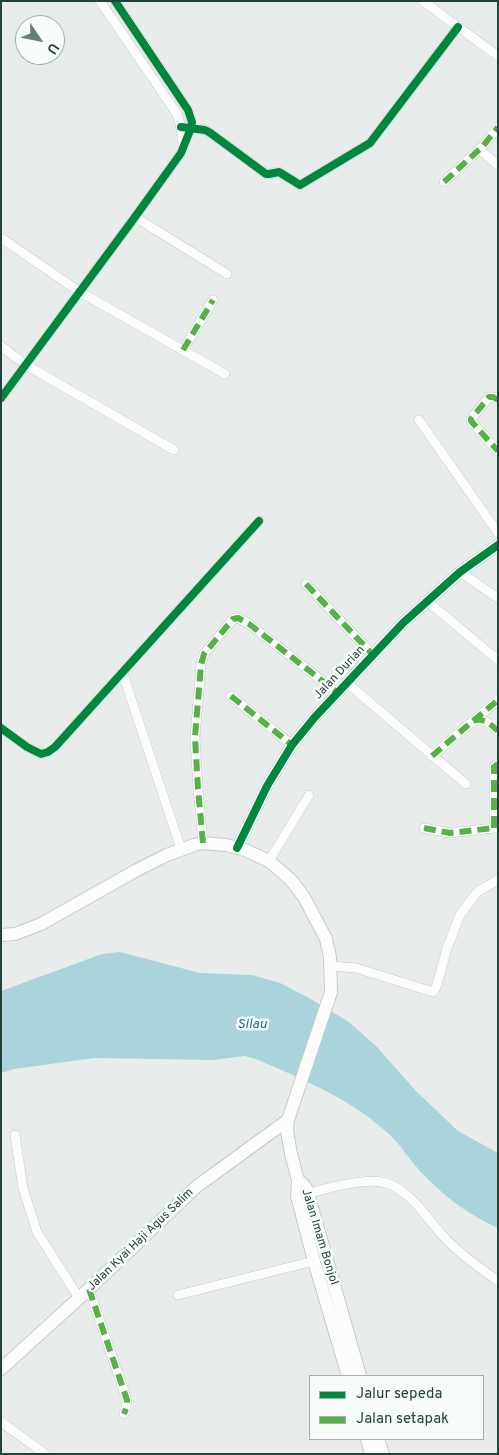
<!DOCTYPE html>
<style>
body{margin:0}
#map{position:relative;width:499px;height:1455px;overflow:hidden;background:#e8edeb;font-family:Overpass,sans-serif}
canvas{display:block}
.frame{position:absolute;inset:0;border:2px solid #24423a;pointer-events:none}
.legend{position:absolute;left:309px;top:1375px;width:175px;height:65px;box-sizing:border-box;background:#f7fbf9;border:1px solid #a3b1ad;margin:0;padding:6px 9px;list-style:none;font-size:15px;color:#24423a}
.legend li{display:flex;align-items:center;gap:10px;height:25px}
.legend b{width:25px;border:1px solid #a3b1ad}
.north{position:absolute;left:15px;top:15px;width:50px;height:50px;box-sizing:border-box;background:#f7fbf9;border:1px solid #a3b1ad;border-radius:50%;rotate:124deg;font-size:14px;font-weight:700;line-height:20px;text-align:center;color:#24423a}
.north::after{content:'';display:block;margin:auto;width:18px;height:22px;background:#697e78;clip-path:polygon(50% 0,100% 100%,50% 72%,0 100%)}
</style>
<div id="map">
<canvas width="499" height="1455"></canvas>
<div class="frame"></div>
<ul class="legend">
<li><b style="height:6px;background:#00873e"></b>Jalur sepeda</li>
<li><b style="height:6px;background:#55b346"></b>Jalan setapak</li>
</ul>
<div class="north">U</div>
</div>
<script>
const ctx = document.querySelector('canvas').getContext('2d');
ctx.lineJoin = 'round';
function fillPath(path, color) {
  ctx.fillStyle = color;
  ctx.fill(path, 'evenodd');
}
function trace(path, color, width, dash) {
  ctx.strokeStyle = color;
  ctx.lineWidth = width;
  ctx.lineCap = dash ? 'butt' : 'round';
  ctx.setLineDash(dash || []);
  ctx.stroke(path);
}
function drawText(font, color, halo, rows, align = 'center') {
  ctx.font = font + ' Overpass,sans-serif';
  ctx.lineWidth = 5;
  ctx.setLineDash([]);
  ctx.textBaseline = 'middle';
  ctx.strokeStyle = halo;
  ctx.fillStyle = color;
  for (const [text, x, y, turn = 0] of rows) {
    ctx.save();
    ctx.translate(x, y);
    ctx.rotate((+turn || 0) * Math.PI / 180);
    ctx.textAlign = isNaN(turn) ? turn : align;
    if (halo) ctx.strokeText(text, 0, 0);
    ctx.fillText(text, 0, 0);
    ctx.restore();
  }
}
fillPath(new Path2D(`
 M120,952L200,973L252,975L280,983L309,998L349,1022L377,1047L417,1092L458,1131L498,1153V1228C468,1215 441,1194 419,1170C409,1159 402,1147 392,1137C354,1100 304,1080 256,1059L245,1056L212,1060L94,1058L14,1069L1,1073V991L102,954Z`), '#a9d4db');
const minor = new Path2D(`
 M100,1L177,114L181,127L183,146
 M423,1L498,56
 M181,127L205,130L209,132L266,174H269L279,172L300,185L370,143L458,27
 M479,149L498,165
 M444,182L483,146L498,127
 M135,217L227,274
 M1,238L80,292L225,374
 M1,346L26,365L174,450
 M183,350L213,300
 M1,398L135,217L181,153L191,128L192,122L188,110L115,1
 M498,400L493,397H489L471,419V421L498,451
 M419,420L498,533
 M460,572L498,598
 M306,584L373,655
 M427,601L498,660
 M122,671L181,849
 M347,683L466,784
 M231,696L292,745
 M473,721L498,700
 M1,728L27,747L41,754L48,752L55,747L259,521
 M432,756L473,721C482,717 491,724 498,731
 M498,827L494,828V767L498,764
 M424,828L450,833L494,828
 M203,843L198,789L195,737L201,665L204,654L233,619L238,618L249,624L338,693
 M269,861L309,795
 M331,966L356,968L433,992L437,985L447,948L460,915L477,892L498,880
 M15,1135L23,1188L37,1232L79,1298
 M303,1195C323,1189 362,1178 382,1182C412,1189 427,1220 447,1240C462,1256 480,1268 498,1281
 M89,1289L127,1400L126,1408L124,1414
 M178,1295L314,1261
 M1,1422L45,1454`);
const tertiary = new Path2D(`
 M237,848L267,786L292,745L315,717L403,623L460,572L498,545`);
const secondary = new Path2D(`
 M1,935L15,934L41,924L137,870L167,855L194,845L203,843L226,845L245,850L269,861L291,880L304,897L326,939L330,957L331,992L288,1120L287,1131L291,1154L298,1180L297,1196L314,1261L348,1376
 M298,1180L304,1185L307,1190L360,1376
 M1,1369L89,1289L196,1187L288,1120
 M367,1439L371,1454
 M378,1439L383,1454`);
trace(minor, '#c5cac8', 10);
trace(tertiary, '#c5cac8', 12);
trace(secondary, '#c3cbc8', 14);
trace(minor, '#fcfcfc', 9);
trace(tertiary, '#fcfcfc', 11);
trace(secondary, '#fcfcfc', 12);
trace(new Path2D(`
 M444,182L483,146L498,127
 M183,350L213,300
 M498,400L493,397H489L471,419V421L498,451
 M306,584L373,655
 M231,696L292,745
 M473,721L498,700
 M432,756L473,721C482,717 491,724 498,731
 M498,764L494,767V828L498,827
 M424,828L450,833L494,828
 M203,843L198,789L195,737L201,665L204,654L233,619L238,618L249,624L338,693
 M89,1289L127,1400L126,1408L124,1414`), '#55b346', 6, [12, 6]);
trace(new Path2D(`
 M181,127L205,130L209,132L266,174H269L279,172L300,185L370,143L458,27
 M1,398L135,217L181,153L191,128L192,122L188,110L115,1
 M1,728L27,747L41,754L48,752L55,747L259,521
 M237,848L267,786L292,745L315,717L403,623L460,572L498,545`), '#00873e', 8);
drawText('12px', '#24423a', '#f7fbf9', [
 ["Jalan Durian",340,673,-47],
 ["Jalan Imam Bonjol",319,1237,73],
 ["Jalan Kyai Haji Agus Salim",141,1240,-44]
]);
drawText('italic 14px', '#1c6f80', '#f7fbf9', [
 ["Silau",252,1025]
]);
</script>
